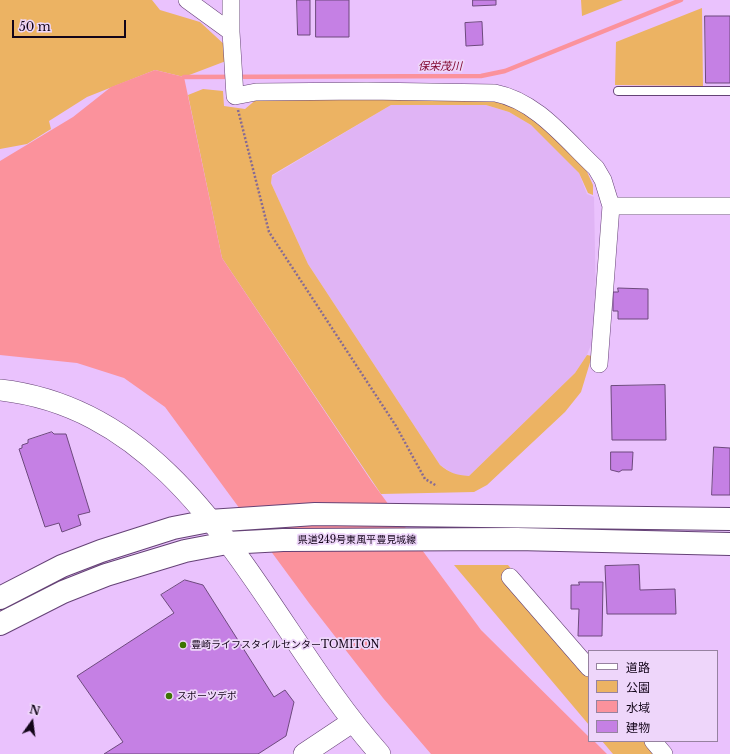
<!DOCTYPE html>
<meta charset="utf-8">
<style>
body{margin:0}
#map{position:relative;width:730px;height:754px;overflow:hidden;background:#eac2fd;font-family:"Libre Baskerville","Noto Sans JP",serif}
canvas{display:block}
.legend{position:absolute;left:588px;top:650px;width:130px;height:92px;box-sizing:border-box;background:#eed6fa;border:1px solid #9682a0;margin:0;padding:5px 7px;list-style:none;font-size:12px;color:#130519}
.legend li{display:flex;align-items:center;gap:8px;height:20px}
.legend b{width:20px;border:1px solid #9682a0}
.north{position:absolute;left:12px;top:702px;width:40px;height:40px;-webkit-text-stroke:3px #eed6fa;paint-order:stroke;rotate:14deg;font-size:11px;font-weight:700;line-height:16px;text-align:center;color:#130519}
.north::after{content:'';display:block;margin:auto;width:14px;height:18px;background:#130519;clip-path:polygon(50% 0,100% 100%,50% 72%,0 100%)}
.scale{position:absolute;left:12px;top:20px;width:114px;height:18px;box-sizing:border-box;border:2px solid #130519;border-top:0;padding-left:5px;font-size:12px;line-height:14px;white-space:nowrap;color:#130519;-webkit-text-stroke:3px #eed6fa;paint-order:stroke}
</style>
<div id="map">
<canvas width="730" height="754"></canvas>
<ul class="legend">
<li><b style="height:5px;background:#fff"></b>道路</li>
<li><b style="height:11px;background:#ecb363"></b>公園</li>
<li><b style="height:11px;background:#fb929c"></b>水域</li>
<li><b style="height:11px;background:#c580e4"></b>建物</li>
</ul>
<div class="north">N</div>
<div class="scale">50 m</div>
</div>
<script>
const ctx = document.querySelector('canvas').getContext('2d');
ctx.lineJoin = 'round';
function fillPath(path, color) {
  ctx.fillStyle = color;
  ctx.fill(path, 'evenodd');
}
function trace(path, color, width, dash) {
  ctx.strokeStyle = color;
  ctx.lineWidth = width;
  ctx.lineCap = dash ? 'butt' : 'round';
  ctx.setLineDash(dash || []);
  ctx.stroke(path);
}
function drawText(font, color, halo, rows, align = 'center') {
  ctx.font = font + ' "Libre Baskerville","Noto Sans JP",serif';
  ctx.lineWidth = 3.5;
  ctx.setLineDash([]);
  ctx.textBaseline = 'middle';
  ctx.strokeStyle = halo;
  ctx.fillStyle = color;
  for (const [text, x, y, turn = 0] of rows) {
    ctx.save();
    ctx.translate(x, y);
    ctx.rotate((+turn || 0) * Math.PI / 180);
    ctx.textAlign = isNaN(turn) ? turn : align;
    if (halo) ctx.strokeText(text, 0, 0);
    ctx.fillText(text, 0, 0);
    ctx.restore();
  }
}
fillPath(new Path2D(`
 M391,105H486L509,112L531,125L565,157L579,173L587,194L594,197L596,308L594,337L587,355L575,373L469,476L455,475L440,465L308,264L271,183L272,176Z`), '#e0b4f5');
fillPath(new Path2D(`
 M0,0H152L160,10L200,22L226,46V61L184,77L155,70L87,97L49,121L51,129L27,144L0,149Z
 M581,0H623L582,16Z
 M702,8L703,86L615,85L616,42Z
 M203,89L223,91L224,106L245,109L258,98L490,100L509,104L527,113L583,163L593,185V195L588,193L579,173L531,125L509,112L486,105H391L272,175L271,183L308,264L440,465C450,473 456,475 469,476L575,373L587,355L592,356L581,392L565,412L487,485L474,492L381,494L222,258L188,95Z
 M454,565H508L589,659V725Z
 M602,741H659L670,754H613Z`), '#ecb363');
fillPath(new Path2D(`
 M155,70L184,77L222,258L372,482L481,630L589,737V741H594L607,754H431L383,698L309,603L165,407L124,378L77,363L0,355V161L73,117L111,87Z`), '#fb929c');
trace(new Path2D(`
 M184,77L481,76L505,71L681,0`), '#fb929c', 4.5);
const building = new Path2D(`
 M297,0H310V35H298Z
 M316,0H349V37H316Z
 M473,0H496V5L473,6Z
 M705,16H730V83H706Z
 M482,22L483,45L466,46L465,23Z
 M618,288L648,289V319H618V311H613V292H618Z
 M665,385L666,440H612L611,386Z
 M52,432L54,434H66L90,512L78,515L81,525L62,532L59,523L45,527L19,449L22,448V445L28,443V440Z
 M714,447L730,448V495H712Z
 M611,452H633L632,470H622L619,472L611,470Z
 M639,565L640,590L675,589L676,614H607L605,566Z
 M185,580L203,585L274,697L285,690L294,702L286,736L258,754H104L123,742L77,676L174,613L161,595Z
 M579,582H603L602,636H578L579,609H571V585H579Z`);
fillPath(building, '#c580e4');
trace(building, '#6d497d', 1);
const service = new Path2D(`
 M618,91H730`);
const minor = new Path2D(`
 M187,0L231,32
 M231,0V32L235,96L256,92L367,91L495,93C537,101 566,140 596,168L603,180L611,206L599,364
 M611,206H730
 M510,577L589,668
 M653,741L664,754`);
const tertiary = new Path2D(`
 M0,390C195,412 265,626 380,754
 M304,754L352,722`);
const secondary = new Path2D(`
 M0,598L62,566L101,551L173,528L209,521L315,514L730,519
 M0,624L63,592L106,575L185,551L227,543L283,540L517,539L730,544`);
trace(service, '#654276', 10);
trace(minor, '#654276', 18);
trace(tertiary, '#654276', 22);
trace(secondary, '#654276', 24);
trace(new Path2D(`
 M238,110L269,232L396,426L425,479L437,486`), '#876b94', 2.5, [2, 2]);
trace(service, '#fff', 8);
trace(minor, '#fff', 17);
trace(tertiary, '#fff', 21);
trace(secondary, '#fff', 22);
for (const [x, y, r, color] of [
 [183,645,4,"#3d7402"],
 [169,696,4,"#3d7402"]
]) {
  const dot = new Path2D();
  dot.arc(x, y, r, 0, 2 * Math.PI);
  ctx.fillStyle = color;
  ctx.fill(dot);
  trace(dot, '#eed6fa', 1.5);
}
drawText('10px', '#130519', '#eed6fa', [
 ["県道249号東風平豊見城線",357,540]
]);
drawText('10px', '#130519', '#eed6fa', [
 ["豊崎ライフスタイルセンターTOMITON",191,645],
 ["スポーツデポ",177,696]
], 'left');
drawText('italic 11px', '#7d0027', '#eed6fa', [
 ["保栄茂川",440,67]
]);
</script>
